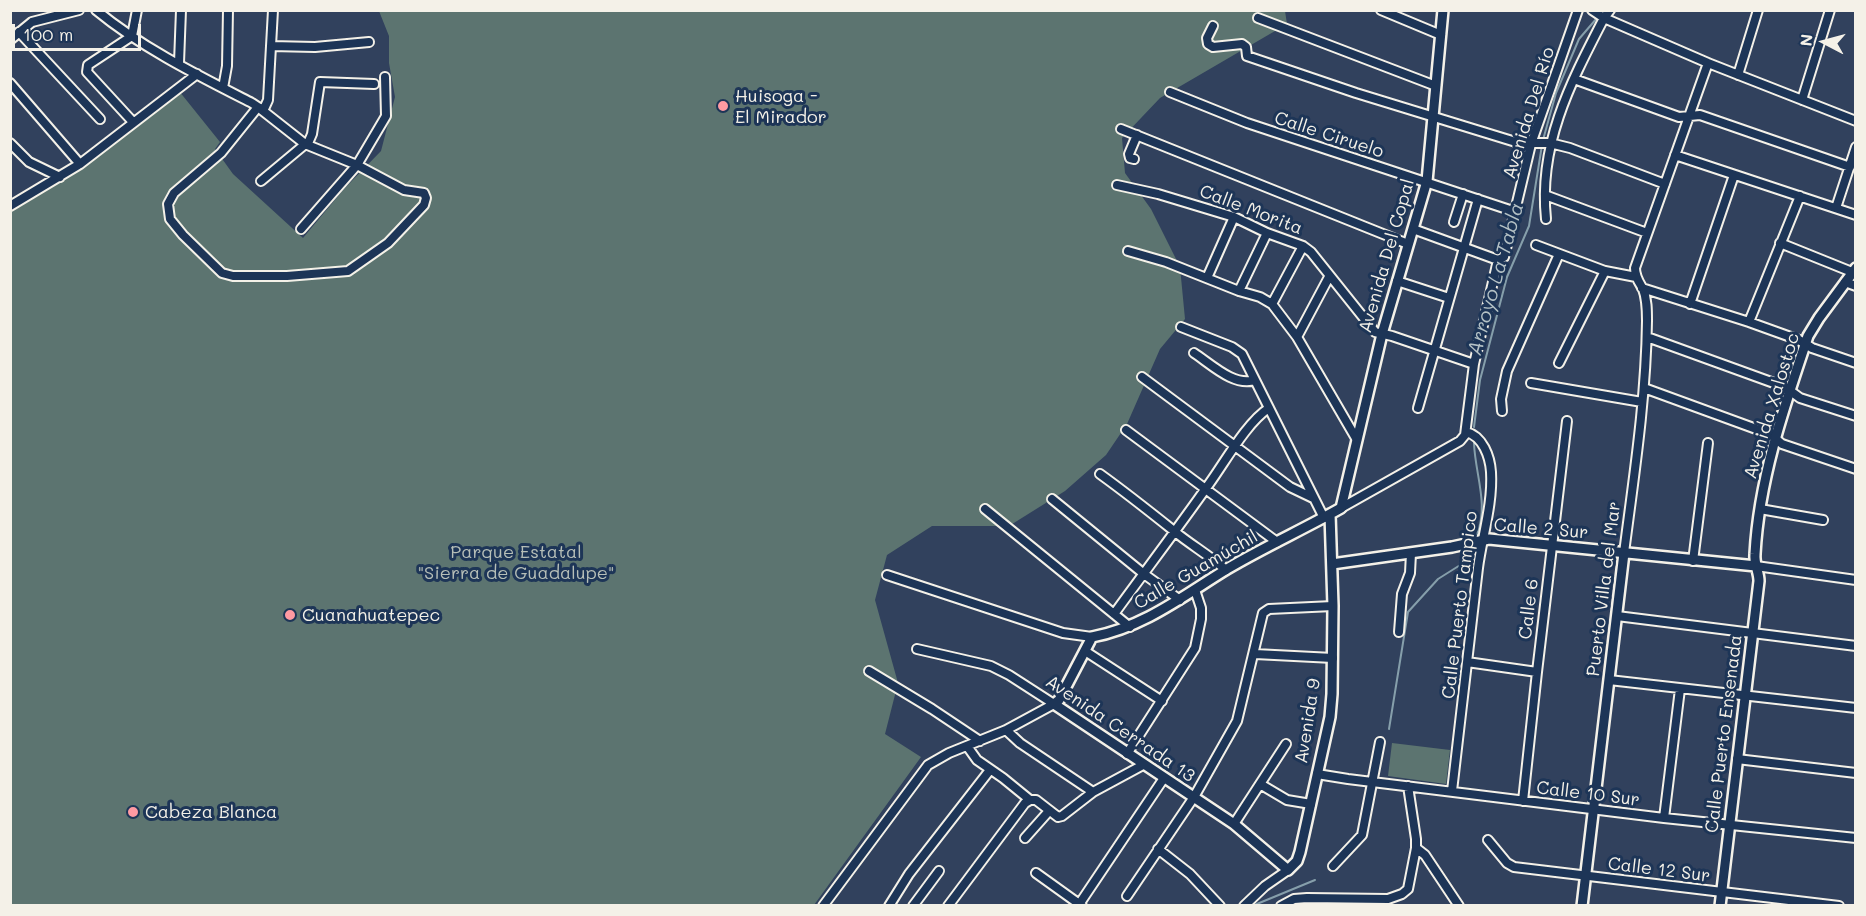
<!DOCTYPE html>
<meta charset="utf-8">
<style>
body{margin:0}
#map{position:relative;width:1866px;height:916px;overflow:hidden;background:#31415d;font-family:Mali,sans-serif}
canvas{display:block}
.frame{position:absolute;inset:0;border:12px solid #f4f1e8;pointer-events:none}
.north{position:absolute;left:1794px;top:12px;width:60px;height:60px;-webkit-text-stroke:4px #1d3557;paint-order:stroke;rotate:276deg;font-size:16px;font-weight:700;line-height:24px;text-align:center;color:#f4f1e8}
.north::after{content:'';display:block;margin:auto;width:21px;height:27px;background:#f4f1e8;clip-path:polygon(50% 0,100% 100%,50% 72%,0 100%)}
.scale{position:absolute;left:12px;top:24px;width:129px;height:27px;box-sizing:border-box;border:3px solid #f4f1e8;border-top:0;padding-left:8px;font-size:18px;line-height:21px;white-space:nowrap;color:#f4f1e8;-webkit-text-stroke:4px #1d3557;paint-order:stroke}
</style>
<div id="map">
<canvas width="1866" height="916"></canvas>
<div class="frame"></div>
<div class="north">N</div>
<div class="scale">100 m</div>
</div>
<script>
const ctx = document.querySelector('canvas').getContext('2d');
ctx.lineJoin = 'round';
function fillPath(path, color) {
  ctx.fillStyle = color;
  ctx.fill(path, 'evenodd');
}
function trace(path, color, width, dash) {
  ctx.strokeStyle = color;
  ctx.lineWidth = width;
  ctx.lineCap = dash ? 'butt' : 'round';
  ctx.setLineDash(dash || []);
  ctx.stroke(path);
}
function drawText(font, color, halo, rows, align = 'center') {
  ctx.font = font + ' Mali,sans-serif';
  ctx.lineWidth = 6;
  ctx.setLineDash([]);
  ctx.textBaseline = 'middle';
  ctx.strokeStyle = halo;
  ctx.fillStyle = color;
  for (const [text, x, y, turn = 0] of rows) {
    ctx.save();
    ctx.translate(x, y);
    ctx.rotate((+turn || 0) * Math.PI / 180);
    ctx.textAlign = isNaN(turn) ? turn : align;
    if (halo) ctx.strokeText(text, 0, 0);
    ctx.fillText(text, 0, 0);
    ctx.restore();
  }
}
fillPath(new Path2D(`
 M379,11H1285L1287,24L1160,98L1122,138L1125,173L1151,209L1180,267L1185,319L1160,349L1127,424L1106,455L1065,491L1009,526H932L887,555L875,600L898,683L885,734L921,757L814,905H11V208L77,164L175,86L220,142L215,149L233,174L303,238L344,189L381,151L395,97L389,63V36Z
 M1392,743L1450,750L1446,784L1388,776Z`), '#5c7470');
trace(new Path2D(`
 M1543,140L1556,93L1579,39L1597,18
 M1474,427L1480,380L1507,277L1529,226L1542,145
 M1474,443C1475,474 1489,504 1477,535
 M1389,729L1408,612L1438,579L1465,562L1470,550
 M1252,906L1315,880`), '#869fab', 2);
const minor = new Path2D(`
 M96,10C142,48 199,76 252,103L258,107L305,144L357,165L404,190L424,193L426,198L424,205L388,243L348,271L287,276H233L222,273L183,235L170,219L168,204L174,193L221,153L258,107
 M1381,10L1441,35
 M1592,10L1604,18L1708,63L1856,121
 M1258,18L1436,86
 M1213,26L1207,38L1208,44L1213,47L1242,44L1246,47L1247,56L1356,93L1519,143H1550L1570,148L1665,184
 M19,32L100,119
 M10,40L32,22L79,10
 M271,46L315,47L369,42
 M179,63L181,10
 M1738,75L1758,10
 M1574,79L1679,117L1700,115L1850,167
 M10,83L80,164
 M223,88L227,66L228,10
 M1170,92L1247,123L1516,212
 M1802,100L1830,10
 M263,111L268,100L273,10
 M133,122L87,72L88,65L132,36L137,10
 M1121,129L1408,244
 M10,143L29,162L60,177
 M1675,155L1856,215
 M1134,159L1130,158L1129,154L1137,135
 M261,181L309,141L312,134L320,82L374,84
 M1117,185L1158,194L1234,217L1267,233L1303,246L1311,252L1375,332L1392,336L1474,364
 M1545,195L1647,233
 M10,206L80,164L197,74
 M1836,208L1856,147
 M1546,219C1538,144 1571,82 1604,18L1610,10
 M1454,222L1463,194
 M301,229L357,165L386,116L385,77
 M1413,229L1498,260
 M1780,243L1852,272
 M1536,245L1605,271L1636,277
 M1128,251L1166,262L1239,291L1260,297L1272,304L1297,337L1357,440
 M1207,278L1234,217
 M1397,281L1449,298
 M1845,282L1856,286
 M1642,288L1749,322L1799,340L1812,348L1856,363
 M1239,291L1267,233
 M1272,304L1303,246
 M1690,304L1734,175
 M1749,322L1800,196
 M1181,327L1232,347L1242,354L1324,518
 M1297,337L1329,277
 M1647,337L1785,387L1800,398L1856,416
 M1194,353C1211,364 1234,387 1255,380
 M1559,363L1605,271
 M1142,377L1290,487L1313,498
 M1531,383L1642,402
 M1644,388L1770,434L1782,444L1856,469
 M1418,408L1478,199
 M1502,411L1501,399L1507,371L1559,254
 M1126,430L1277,542
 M1100,474C1125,492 1149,511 1174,531C1191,545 1209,555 1226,570
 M1052,499L1144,574L1180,600
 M1341,508L1460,441L1465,435L1474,364L1498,260L1504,257L1531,144L1578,10
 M985,509L1130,627
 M1760,509L1823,520
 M1624,553C1634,476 1646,399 1647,321C1647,310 1647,299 1643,289C1639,282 1635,277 1635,268L1708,63
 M1693,561L1708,443
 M1756,566L1856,580
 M887,575L1063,633L1092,637
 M1114,614C1146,570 1178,528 1209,484C1225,462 1247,422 1269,408
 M1617,616L1856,646
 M1399,632L1402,594L1410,573L1411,553
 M1085,651L1162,701
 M1255,654L1333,658
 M1467,662L1537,672
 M869,671L932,709L980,741
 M1609,680L1856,708
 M1006,730L1020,743L1093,792
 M967,746L977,760L1003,778L1030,800H1036L1058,817L1062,816L1093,792L1143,765
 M1127,754L1195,648L1201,619V608L1195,590
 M1737,759L1856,773
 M1317,774L1348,779L1664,818L1856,838
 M1260,784L1287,800L1311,804
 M1408,786L1416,839V848L1425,855L1459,906
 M1452,791C1461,717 1469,642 1478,568C1482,537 1493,504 1491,472C1490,457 1483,436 1466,432
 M1523,801L1537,672L1567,421
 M1664,818L1680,689
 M1234,824L1286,744
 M1025,838L1049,811
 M1488,840L1507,863L1514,867L1839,906
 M1158,849L1190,874L1220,906
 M1333,866L1362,835L1380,742
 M1036,873L1082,906
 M1127,896L1194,797L1237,721L1263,613L1269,609L1333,606
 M823,906L928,765L949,753L1006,730L1054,704L1009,675L991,666L917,649
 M889,906L909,874L990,770
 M913,906L939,871
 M948,906L1025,803L1030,800
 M1078,906L1164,778
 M1244,906L1265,886L1288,870
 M1281,906L1294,899L1307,898L1388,899L1402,894L1408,889L1416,848`);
const tertiary = new Path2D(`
 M1330,514L1333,606L1332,694L1330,717L1300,852L1297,861L1288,870L1234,824L1054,704L1059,700L1092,637C1144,627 1183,596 1227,569C1264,547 1304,529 1341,508L1382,334L1427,181L1443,10
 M1332,564L1452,547L1489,539L1756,566
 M1582,906L1624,553
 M1720,906L1759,581C1759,572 1754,564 1755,554C1759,479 1784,407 1808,336L1819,318L1856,268`);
trace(minor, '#f4f1e8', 12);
trace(tertiary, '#f4f1e8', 14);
trace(minor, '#1d3557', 8);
trace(tertiary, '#1d3557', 9);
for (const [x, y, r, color] of [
 [723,106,6,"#ff9aa2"],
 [290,615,6,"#ff9aa2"],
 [133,812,6,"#ff9aa2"]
]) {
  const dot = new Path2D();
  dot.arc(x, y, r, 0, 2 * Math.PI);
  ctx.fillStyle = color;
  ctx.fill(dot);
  trace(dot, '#1d3557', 2);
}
drawText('18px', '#f4f1e8', '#1d3557', [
 ["Huisoga -",735,96],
 ["El Mirador",735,117],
 ["Cuanahuatepec",302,615],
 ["Cabeza Blanca",145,812]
], 'left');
drawText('18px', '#f4f1e8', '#1d3557', [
 ["Avenida Del Río",1529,113,-73],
 ["Calle Ciruelo",1329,135,18],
 ["Calle Morita",1251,210,21],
 ["Avenida Del Copal",1387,256,-74],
 ["Avenida Xalostoc",1772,406,-73],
 ["Calle 2 Sur",1541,529,5],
 ["Calle Guamúchil",1196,570,-30],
 ["Puerto Villa del Mar",1604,589,-83],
 ["Calle Puerto Tampico",1460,605,-83],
 ["Calle 6",1529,609,-83],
 ["Avenida 9",1308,721,-81],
 ["Avenida Cerrada 13",1120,729,34],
 ["Calle Puerto Ensenada",1724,734,-83],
 ["Calle 10 Sur",1588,794,7],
 ["Calle 12 Sur",1659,870,7]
]);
drawText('18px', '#b7bfb8', '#1d3557', [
 ["Parque Estatal",516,552],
 ["\"Sierra de Guadalupe\"",516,573]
]);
drawText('italic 20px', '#b4c1c5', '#1d3557', [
 ["Arroyo La Tabla",1496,279,-74]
]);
</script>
